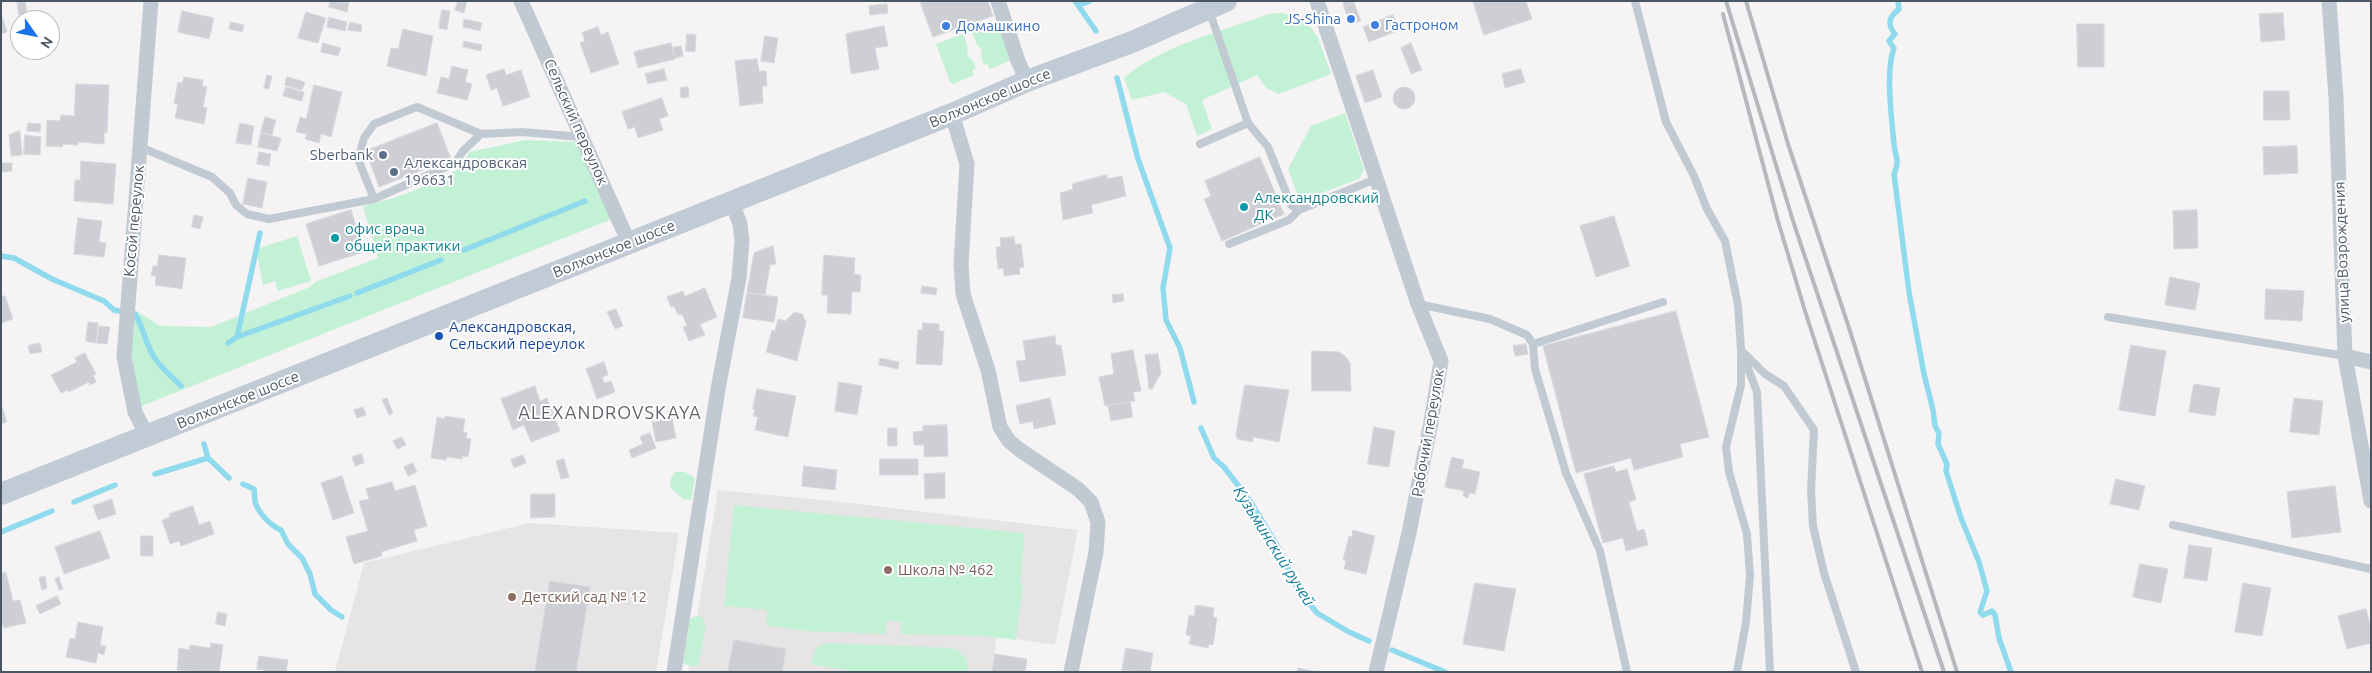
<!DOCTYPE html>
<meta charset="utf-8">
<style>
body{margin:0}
#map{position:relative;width:2372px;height:673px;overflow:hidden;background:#f5f3f3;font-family:Ubuntu,sans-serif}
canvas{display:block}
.frame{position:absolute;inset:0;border:2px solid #4a5661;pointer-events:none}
.north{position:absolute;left:10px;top:10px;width:50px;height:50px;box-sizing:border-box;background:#fff;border:1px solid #b7bbc0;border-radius:50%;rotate:123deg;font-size:14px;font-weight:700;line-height:20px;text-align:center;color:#4a5661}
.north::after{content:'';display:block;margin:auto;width:18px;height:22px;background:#1a73e8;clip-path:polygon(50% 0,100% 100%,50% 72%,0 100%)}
</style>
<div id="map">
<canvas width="2372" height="673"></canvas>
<div class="frame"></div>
<div class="north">N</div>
</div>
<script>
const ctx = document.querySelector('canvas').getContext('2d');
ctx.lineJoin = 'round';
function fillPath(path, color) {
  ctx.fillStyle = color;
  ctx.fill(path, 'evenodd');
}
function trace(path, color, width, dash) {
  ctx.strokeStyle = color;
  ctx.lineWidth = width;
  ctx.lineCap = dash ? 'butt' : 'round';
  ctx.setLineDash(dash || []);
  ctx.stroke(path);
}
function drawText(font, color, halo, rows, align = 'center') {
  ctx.font = font + ' Ubuntu,sans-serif';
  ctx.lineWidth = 4;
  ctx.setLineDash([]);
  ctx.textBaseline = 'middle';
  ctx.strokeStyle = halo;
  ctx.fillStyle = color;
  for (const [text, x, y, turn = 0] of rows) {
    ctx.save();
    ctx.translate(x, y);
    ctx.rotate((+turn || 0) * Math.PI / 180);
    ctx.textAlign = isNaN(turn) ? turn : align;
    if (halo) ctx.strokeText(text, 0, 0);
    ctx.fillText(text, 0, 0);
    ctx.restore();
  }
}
fillPath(new Path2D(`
 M718,490L842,502L1078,530L1055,645L997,636L991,672H688Z
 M530,523L679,533L656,672H335L364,563Z`), '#e6e4e5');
fillPath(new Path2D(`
 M1282,13L1305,19L1318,38L1331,74L1279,94L1266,88L1257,75L1202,100L1212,129L1197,136L1186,104L1164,92L1132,100L1124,78C1158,47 1225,30 1269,14Z
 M998,22L1011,60L990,69L987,64L984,65L981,57L982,50L977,45L972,31Z
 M963,34L968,48L967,55L973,61L976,68L972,70L974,75L953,84L950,82L936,44Z
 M1345,113L1364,170L1359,179L1300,201L1288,169L1311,126Z
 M525,140L577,142L612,219L139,407L128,362L132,308L160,326L211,327L310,287L315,282L378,258L363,206C389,201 437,184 459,168C464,165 466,157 469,152Z
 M297,236L311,281L278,291L275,281L263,285L256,249Z
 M675,472H685L695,478L691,500L683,499L670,487L671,478Z
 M734,505L1025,533L1020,583L1023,584L1016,640L984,636L900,634L901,622L887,620L885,634L804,631L766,625L767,610L724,606Z
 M696,616L702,617L706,625L698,667L683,664L690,619Z
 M828,643L952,648C963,652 970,660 968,672H856L811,664C813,652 816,646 828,643Z`), '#c3f1d5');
trace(new Path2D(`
 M1075,1L1096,31
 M1898,1L1899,9C1889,17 1887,24 1895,34L1889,41L1894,48C1885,72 1892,119 1894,145C1896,159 1900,160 1894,174L1909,292L1924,374L1933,410L1935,426L1939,433L1938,444L1947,464L1946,471L1961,518L1979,562L1987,591L1980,612L1983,615L1992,611L1995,615L1999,638L2011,672
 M1079,5L1090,1
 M1117,78L1138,159L1170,248L1163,288L1166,320L1180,348L1194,402
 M464,250L585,201
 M1,256L14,258L52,279L104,301L114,310L135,314C144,328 145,343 154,357C161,368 172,377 181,386
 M357,293L441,260
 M237,337L260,233
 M228,343L237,337L350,296
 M1201,428L1214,458L1224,467L1250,501L1278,547L1298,589L1317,613L1349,632L1369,641
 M204,444L208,458L229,478
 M155,474L208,458
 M243,484L254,489C255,493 254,497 255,501C257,512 271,526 281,530L288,544L302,558L310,574L315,594L331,610L342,617
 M74,502L115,485
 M1,532L52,511
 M1392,650L1445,672`), '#90daee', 5.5);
const building = new Path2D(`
 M17,1H25L27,14L19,15Z
 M330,1L349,3L347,12L329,7Z
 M458,1H467L464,13L455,10Z
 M920,1H988L993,16L933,37Z
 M1343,1H1354V3L1344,7Z
 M1473,1H1526L1532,19L1484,35Z
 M1354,3L1361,21L1350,24L1344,7Z
 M887,4L888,13L870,15L869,6Z
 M442,10L450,11L447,30L439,28Z
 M182,11L214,18L209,39L178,32Z
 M306,12L326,18L318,43L298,38Z
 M1,13L7,32L1,34Z
 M2283,13L2285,40L2261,42L2259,14Z
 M1393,15L1399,30L1369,42L1363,27Z
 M329,17L347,22L345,31L327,27Z
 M464,19L482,23L480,31L463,27Z
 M231,22L244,25L242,32L229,29Z
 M350,22L362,25L361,32L348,30Z
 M2077,24H2104V67H2078Z
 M884,26L888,46L875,48L879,69L851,74L846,34Z
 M598,27L601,35L608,32L619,64L591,73L580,43L585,41L582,33Z
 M403,29L433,36L426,76L387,66L391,48L398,49Z
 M687,34L696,35L695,52L686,51Z
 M765,36L778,38L774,63L761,61Z
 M464,41L482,45L481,51L463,47Z
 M323,43L341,48L338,56L321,52Z
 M671,43L675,59L638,68L634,52Z
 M1411,43L1422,70L1411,74L1401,48Z
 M681,46L683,56L675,58L673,48Z
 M757,59L759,71H766L767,86H762L763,103L740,106L735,61Z
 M452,66L468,70L465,82L472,84L467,100L437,93L441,77L449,79Z
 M504,69L506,75L521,70L530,97L503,106L497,88L491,90L486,75Z
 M664,69L667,80L648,84L645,74Z
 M1521,69L1525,82L1505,88L1502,74Z
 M1373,70L1382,97L1365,103L1356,76Z
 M267,75L272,76L269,89L264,88Z
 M184,77L203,80L202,86L207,87L203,107L207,108L204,124L175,118L178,104L174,103L178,82L182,83Z
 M287,77L305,82L302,90L285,85Z
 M76,84L109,85L107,133L104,132V144L78,142V145L63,144L62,147L46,146L47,120L60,121L61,115L74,116Z
 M314,85L342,92L331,137L321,134L319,143L305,139L307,134L296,132L300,117L306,119Z
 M1393 98a11 11 0 1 1 22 0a11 11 0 1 1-22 0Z
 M286,87L304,92L302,101L283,96Z
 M688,87L689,97L681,98L680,88Z
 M2264,91H2289L2290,120H2264Z
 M662,98L668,116L659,119L663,130L638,138L635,127L628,129L622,112Z
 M265,117L276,120L272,135L261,132Z
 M28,123L41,124L40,132L27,131Z
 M240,123L254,126L251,145L236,143Z
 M437,123L451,159L379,187L366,151Z
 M20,131L22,155L11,156L9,135Z
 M261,133L281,138L277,151L258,147Z
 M25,135L41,137L40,155L24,154Z
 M2297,146L2298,173L2264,175L2263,147Z
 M259,152L271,154L269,166L257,164Z
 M1260,157L1284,214L1222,241L1204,199L1211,196L1205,181Z
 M81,161L116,164L113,204L74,201L75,180H80Z
 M1,163H12V171L1,172Z
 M1107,175V179L1122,176L1126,196L1091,205L1093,213L1063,220L1060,193L1073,189L1072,184Z
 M248,178L267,182L262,208L243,204Z
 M351,210L364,252L319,266L306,224Z
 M2197,210L2198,248L2174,249L2173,211Z
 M194,215L203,217L200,229L192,227Z
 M1614,216L1630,266L1596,277L1580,226Z
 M78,218L102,221L99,242L106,243L104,257L74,254Z
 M1014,237L1015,244H1021L1024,267L1019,268L1020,274L1004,276L1003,268L998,269L996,247H1001L1000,238Z
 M773,246L776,264L770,265L765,295L747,292L754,253Z
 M159,255L186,258L182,289L155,285L156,276H151L153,266H157Z
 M824,255L855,258L854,274L861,275L860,292H852L851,314L827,313L828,295H822Z
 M2170,277L2200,283L2195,310L2165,305Z
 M922,286L937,288L936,295L921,293Z
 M705,288L717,317L700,324L705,335L689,341L683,327L687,326L682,314L678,315L674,306L671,307L667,297L683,291L685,296Z
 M2266,289L2304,291L2302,321L2265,319Z
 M747,293L778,297L774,322L743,318Z
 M1123,294L1124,301L1113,303L1112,295Z
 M5,296L13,319L1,323V297Z
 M616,309L623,326L615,329L607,312Z
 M1676,311L1709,437L1680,444L1683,457L1634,470L1631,458L1576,473L1543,346Z
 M795,312L802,314L806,322L797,361L766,352L772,330L775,331L778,319L785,321Z
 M88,322L98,323L96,343L86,341Z
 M923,323L939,324V331H944L942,365L916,364L918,330H922Z
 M99,326L110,327L107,344L97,343Z
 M1055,336L1056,345H1061L1066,375L1020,382L1016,361L1026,360L1023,341Z
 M40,343L42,352L30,354L28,346Z
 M1526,344L1528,354L1515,356L1513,346Z
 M2131,345L2166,351L2155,416L2119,410Z
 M1133,350L1141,391L1133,392L1135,401L1105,406L1099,377L1114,374L1111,354Z
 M1312,351L1339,352L1345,356L1350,363L1351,391H1312Z
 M85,353L96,374L93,375L96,382L90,385L89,382L69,392L68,390L61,393L51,375L77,362L75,358Z
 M1158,354L1161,373L1152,389H1149L1145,355Z
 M880,358L899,362L898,369L879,365Z
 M604,362L608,375L602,377L604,383L611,381L615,392L597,399L586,369Z
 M839,382L862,386L857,415L835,411Z
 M2194,384L2220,388L2215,416L2189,412Z
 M1245,385L1289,390L1279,442L1253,437V442L1237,439L1236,434Z
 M535,386L540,401L547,398L560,431L531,442L524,425L513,430L501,399Z
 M757,389L796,396L788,437L755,430L758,417L753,416L755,410L753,409Z
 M387,398L393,413L389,415L382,400Z
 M1050,398L1056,424L1034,429L1033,421L1020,424L1016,406Z
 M2294,398L2323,401L2319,435L2290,432Z
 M1130,402L1133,417L1111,421L1108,406Z
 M1,404L7,422L1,424Z
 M363,407L366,415L357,418L354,410Z
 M445,416L465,419L463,432L467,433L466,438L471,439L468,457L462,456V459L447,457L446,460L431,458L437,417L445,419Z
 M672,418L676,438L656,442L652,422Z
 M947,425L948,456L924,457V445H914L913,432L923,431V426Z
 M1374,427L1395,431L1389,467L1368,464Z
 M888,428H897V446H888Z
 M650,433L656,448L632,458L629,450L643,444L640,437Z
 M402,437L406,445L397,449L393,441Z
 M362,454L364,463L355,466L352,457Z
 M523,455L526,463L514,468L511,460Z
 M1452,457L1464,460L1462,468L1480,472L1475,494L1469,493L1468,498L1463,496L1464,491L1445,487Z
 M564,459L569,477L561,479L556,461Z
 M880,459H918V475H880Z
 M413,463L417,472L408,476L404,467Z
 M804,466L837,470L835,490L802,486Z
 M1614,466L1616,472L1627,469L1636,500L1629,502L1637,531L1644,529L1648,545L1626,551L1623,538L1603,543L1584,474Z
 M945,473V498L925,499L924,474Z
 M342,476L354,513L333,520L321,483Z
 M2116,479L2145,486L2139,510L2110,504Z
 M392,482L395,491L415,485L427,526L414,530L417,541L381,552L382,556L354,564L346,537L368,531L359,501L369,499L366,489Z
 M2335,486L2341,532L2292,538L2287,492Z
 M531,494H555V517L531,518Z
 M112,499L116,514L98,520L93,506Z
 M193,506L199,525L210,521L214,534L181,546L179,541L170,544L162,520L170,517L169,514Z
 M1353,530L1375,536L1366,574L1344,569L1346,561L1343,560L1349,536L1352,537Z
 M100,531L110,558L64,574L55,547Z
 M141,536H153V556H141Z
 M2189,545L2212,548L2207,581L2184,578Z
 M2140,564L2168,569L2161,603L2133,597Z
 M6,572L13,601L20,600L26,623L4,628L1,621V574Z
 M45,576L47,588L42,590L39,578Z
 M59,577L63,589L59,590L55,579Z
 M550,581L590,587L576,672H535Z
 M1475,583L1516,589L1504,651L1463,644Z
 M2243,583L2271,588L2262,636L2235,632Z
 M57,596L61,604L40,614L36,606Z
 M1196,605L1214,608L1213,617L1217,618L1213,645L1209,644L1208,648L1189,644L1191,636L1186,635L1189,615L1194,616Z
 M2366,609L2371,629V643L2347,649L2338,616Z
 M218,612L227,614L225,626L216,624Z
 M78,622L103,627L100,645L106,646L104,655L98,653L96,663L66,657L70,638L75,639Z
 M734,640L786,649L782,672H728Z
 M211,643L223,645L219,672L177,670L179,648L189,650L190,645L210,648Z
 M1126,648L1153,653L1150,672L1122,670Z
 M995,654L1027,659L1025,672H992Z
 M259,656L288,660L286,672H265V670L257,669Z
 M1298,668L1318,672H1297Z`);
fillPath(building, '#cdcfd5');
trace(building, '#d7d9de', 1);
trace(new Path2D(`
 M1635,1L1666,122L1694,176L1707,209L1725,241L1738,305L1741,350L1757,392L1770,672
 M1209,10L1248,123L1268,147L1291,205L1299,210L1376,179
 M481,134L463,151L455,163L374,199L358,159L364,138L374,124L417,107L481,134L522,132L582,137
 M1200,144L1248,123
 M140,147L212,177L230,193L236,205L247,214L269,219L374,199
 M1229,244L1289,220L1299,210
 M1418,304L1490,319L1527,335L1533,344L1535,369L1566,473L1600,551L1627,672
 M2108,317L2345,356
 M1533,344L1663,302
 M1744,353L1765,374L1784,386L1814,430L1811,491L1813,526L1824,573L1856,672
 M2173,525L2371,569
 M1737,672L1746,622L1750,576L1747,534L1729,472L1726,447L1741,385V354`), '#c1cad2', 8);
trace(new Path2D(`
 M521,1L629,243
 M998,1L1018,61L1027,81
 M1317,1L1418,304L1441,361L1431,422L1409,533L1376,672
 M2329,1L2336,98L2345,356L2371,501
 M952,114L967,164L961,264L963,294L988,370L1000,427L1009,441L1020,450L1078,489L1091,502L1098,522L1096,552L1071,672
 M2345,356L2371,362
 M147,436L135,412L124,357L151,1
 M674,672L718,389L739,278L742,241L740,224L732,202`), '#c1cad2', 15);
trace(new Path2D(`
 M1,494L952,114L1027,81L1132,42L1226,1`), '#c1cbd6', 22);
trace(new Path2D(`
 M1726,1L1794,224L1944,672
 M1746,1L1788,144L1850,331L1957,672
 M1723,14L1778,221L1805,311L1922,672`), '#b5b8bd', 4);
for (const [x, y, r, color] of [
 [1351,19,5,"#3f7fe0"],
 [1375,25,5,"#3f7fe0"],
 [946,26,5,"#3f7fe0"],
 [383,155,5,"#5c6f8a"],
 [394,172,5,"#5c6f8a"],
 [1244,207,5,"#0f9aa8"],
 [335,238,5,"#0f9aa8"],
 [439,336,5,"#1a4fb4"],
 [888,570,5,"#8d6e63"],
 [512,597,5,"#8d6e63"]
]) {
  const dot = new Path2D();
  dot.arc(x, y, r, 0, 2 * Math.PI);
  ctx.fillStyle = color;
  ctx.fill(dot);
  trace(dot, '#fff', 2);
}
drawText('15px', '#366cbe', '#fff', [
 ["JS-Shina",1341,19,"right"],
 ["Гастроном",1385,25],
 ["Домашкино",956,26]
], 'left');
drawText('15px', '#4a5661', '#fff', [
 ["Волхонское шоссе",990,98,-23],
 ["Сельский переулок",576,122,66],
 ["Косой переулок",134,221,-85],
 ["Волхонское шоссе",614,249,-22],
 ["улица Возрождения",2342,252,-92],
 ["Волхонское шоссе",238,400,-22],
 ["Рабочий переулок",1428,433,-80]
]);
drawText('15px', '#4e5e75', '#fff', [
 ["Sberbank",373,155],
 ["Александровская",404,163,"left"],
 ["196631",404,180,"left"]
], 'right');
drawText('15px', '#0d838f', '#fff', [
 ["Александровский",1254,198],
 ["ДК",1254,215],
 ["офис врача",345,229],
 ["общей практики",345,246]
], 'left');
drawText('15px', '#164399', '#fff', [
 ["Александровская,",449,327],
 ["Сельский переулок",449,344]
], 'left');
drawText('15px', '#785e54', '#fff', [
 ["Школа № 462",898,570],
 ["Детский сад № 12",522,597]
], 'left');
drawText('italic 16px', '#0c7c9b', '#fff', [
 ["Кузьминский ручей",1274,546,58]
]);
ctx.letterSpacing = '1px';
drawText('18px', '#5f6368', '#fff', [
 ["ALEXANDROVSKAYA",610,413]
]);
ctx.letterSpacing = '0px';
</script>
